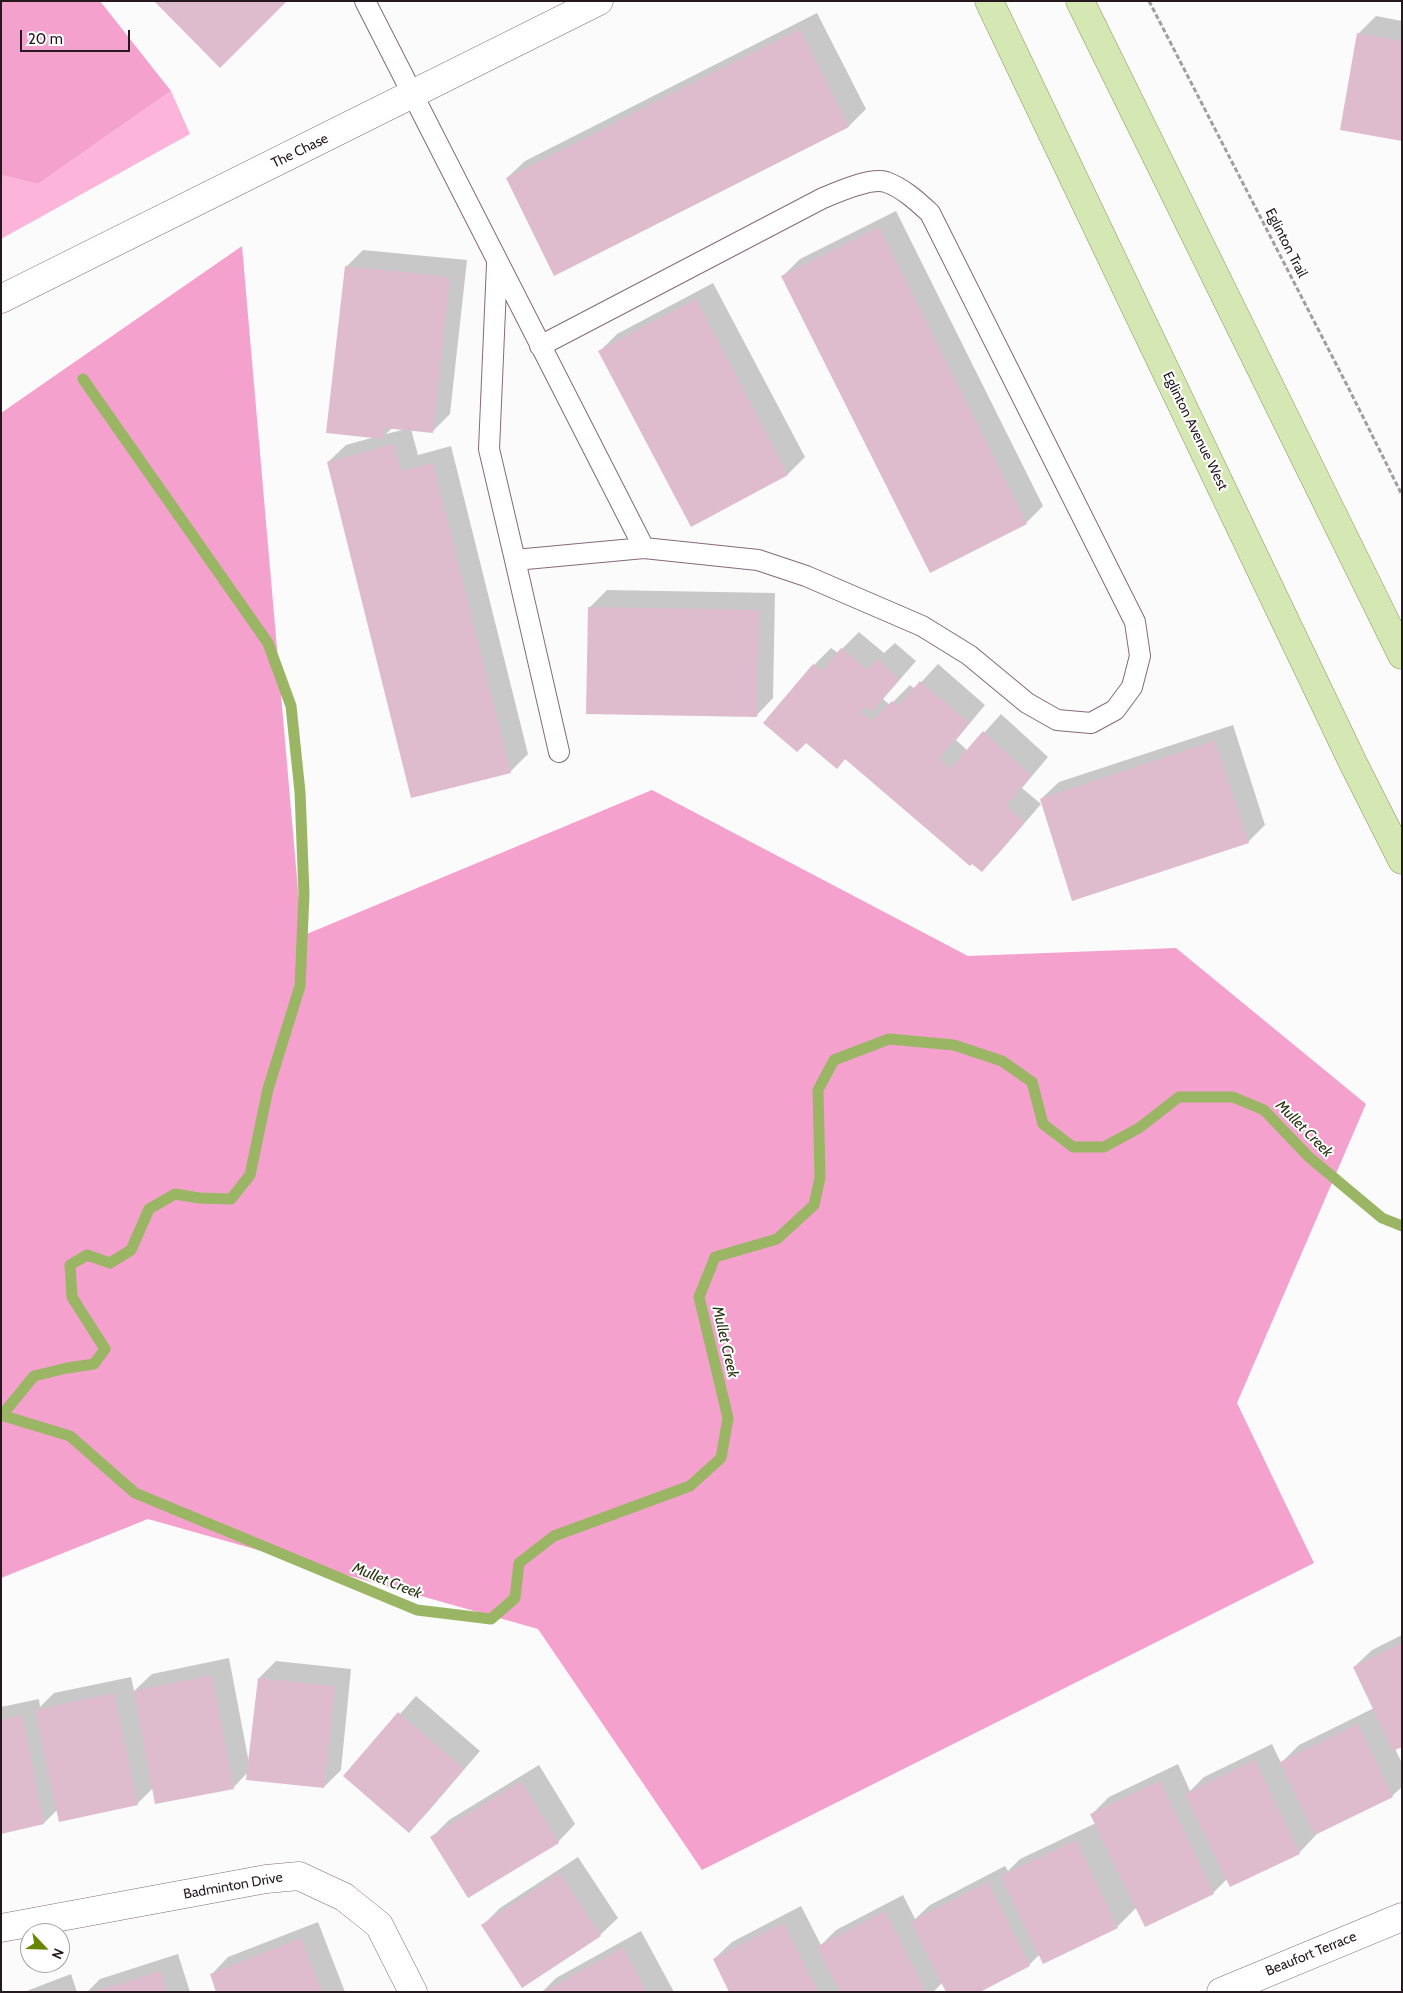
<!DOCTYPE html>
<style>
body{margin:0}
#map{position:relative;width:1403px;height:1993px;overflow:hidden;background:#fbfbfb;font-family:Cabin,sans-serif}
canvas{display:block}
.frame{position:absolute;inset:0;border:2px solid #25181f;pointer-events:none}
.north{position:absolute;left:20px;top:1923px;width:50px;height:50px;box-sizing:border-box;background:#fff;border:1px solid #a8a3a5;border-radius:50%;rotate:114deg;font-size:14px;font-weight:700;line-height:20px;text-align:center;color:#25181f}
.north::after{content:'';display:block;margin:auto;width:18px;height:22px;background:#678703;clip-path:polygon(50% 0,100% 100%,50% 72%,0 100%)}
.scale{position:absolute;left:20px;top:30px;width:110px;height:22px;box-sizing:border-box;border:2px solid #25181f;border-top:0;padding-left:6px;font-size:15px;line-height:18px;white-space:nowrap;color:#25181f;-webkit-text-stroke:4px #fff;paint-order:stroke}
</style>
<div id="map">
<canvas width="1403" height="1993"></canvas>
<div class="frame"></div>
<div class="north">N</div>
<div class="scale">20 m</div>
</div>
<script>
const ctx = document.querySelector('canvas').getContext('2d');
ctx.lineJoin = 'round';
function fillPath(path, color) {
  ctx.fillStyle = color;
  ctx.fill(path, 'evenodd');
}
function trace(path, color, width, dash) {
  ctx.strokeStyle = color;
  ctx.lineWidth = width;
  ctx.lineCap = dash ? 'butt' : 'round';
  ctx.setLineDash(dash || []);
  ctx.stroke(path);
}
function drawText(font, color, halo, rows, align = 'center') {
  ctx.font = font + ' Cabin,sans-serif';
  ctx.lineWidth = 4;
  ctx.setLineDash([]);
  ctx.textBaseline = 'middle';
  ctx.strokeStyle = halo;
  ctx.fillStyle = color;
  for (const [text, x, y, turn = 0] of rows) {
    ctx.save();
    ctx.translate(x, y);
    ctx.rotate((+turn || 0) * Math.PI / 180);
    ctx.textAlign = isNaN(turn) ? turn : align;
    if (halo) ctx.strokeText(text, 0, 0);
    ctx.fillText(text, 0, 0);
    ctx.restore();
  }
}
fillPath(new Path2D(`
 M171,91L190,134L1,239V175L38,184Z`), '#fcb4da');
fillPath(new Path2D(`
 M1,1H100L171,91L38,184L1,175Z
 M242,246L302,936L652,790L968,956L1176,948L1366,1104L1237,1403L1314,1563L702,1870L538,1629L148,1519L1,1578V413Z`), '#f5a1ce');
fillPath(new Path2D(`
 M817,13L866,109L849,126L555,274L507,178L525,161Z
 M1376,16L1402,21V140L1358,34Z
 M896,211L1043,506L1026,523L783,276L800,259Z
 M363,250L467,260L450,414L433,431L411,429L418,455L451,446L528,754L511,771L412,796L328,462L346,445L375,437L346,267ZM393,427L406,429L386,434Z
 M713,283L805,457L788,474L692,525L600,351L617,334Z
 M607,590L775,593L773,698L756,716L590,607Z
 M859,632L884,653L895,643L916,661L883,699L890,705L910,685L915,689L938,664L985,705L956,740L968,751L1001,714L1048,757L1022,788L1041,804L999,853L982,870L846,758L837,767L806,742L765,723L814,665L831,648L838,653Z
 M1233,725L1265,825L1248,842L1041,799L1059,782Z
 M1402,1635V1746L1395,1749L1402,1763V1787L1392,1796L1315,1833L1316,1835L1299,1853L1227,1879L1213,1893L1136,1908L1117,1927L1040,1954L1029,1965L943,1982L933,1992H731L714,1959L732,1942L801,1906L821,1945L836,1930L903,1895L915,1919L930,1905L1005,1866L1008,1871L1020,1859L1096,1823L1092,1814L1109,1797L1178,1764L1190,1791L1204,1777L1272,1744L1281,1763L1299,1745L1374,1708L1354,1667L1372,1650Z
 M229,1658L249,1763L259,1678L276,1661L351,1669L341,1770L324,1787L248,1772L233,1788L154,1787L137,1804L58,1809L44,1823L1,1832V1707L39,1699L40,1707L54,1693L131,1677L134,1691L152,1674Z
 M416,1696L480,1751L426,1814L409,1831L345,1776Z
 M539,1765L575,1824L558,1842L432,1837L449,1820Z
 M578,1857L618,1918L600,1935L483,1925L500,1908Z
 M318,1922L345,1992H218L211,1975L228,1957Z
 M641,1931L674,1992H542L556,1978Z
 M178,1954L190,1992H87L100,1979Z
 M71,1974L77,1992H24Z`), '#0003');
trace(new Path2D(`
 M1,1415L70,1436L135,1493L417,1610L491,1619L515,1598L519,1563L554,1536L690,1486L721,1458L728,1418L699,1297L715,1257L777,1239L814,1205L820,1178L818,1090L834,1060L889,1039L954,1045L1002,1061L1032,1082L1043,1124L1073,1147H1104L1139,1128L1179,1097H1233L1264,1110L1309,1157L1382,1218L1402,1226
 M2,1415L34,1376L67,1368L94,1364L105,1349L72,1297L70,1265L87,1255L110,1263L131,1250L149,1209L175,1194L199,1198L231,1199L250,1175L268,1089L300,986L304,894L300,792L291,706L268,643L83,379`), '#9ab664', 11);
fillPath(new Path2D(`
 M154,1H287L220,68Z
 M800,29L849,127L554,276L506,178Z
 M1357,33L1402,41V141L1340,130Z
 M879,227L1027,524L930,573L781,276Z
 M345,266L450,277L433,433L384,428L383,439L326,433Z
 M696,299L788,475L691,527L598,351Z
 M394,444L401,471L433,463L511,773L411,798L327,462Z
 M588,607L759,610L757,717L586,714Z
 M841,648L868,670L877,659L899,679L872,712L866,707L861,712L872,721L892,701L898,706L920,681L969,723L939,758L946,764L951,768L983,731L1031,775L1006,806L1025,822L982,872L972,864L970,866L845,759L837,769L806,743L797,752L763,723L813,664L822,671Z
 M1215,741L1249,843L1072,901L1040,799Z
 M1402,1643V1747L1393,1751L1353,1667Z
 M212,1675L234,1789L155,1804L134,1691Z
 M258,1678L335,1686L324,1788L246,1780Z
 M114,1693L138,1805L59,1822L35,1710Z
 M398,1712L464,1769L409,1833L343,1776Z
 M22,1715L44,1824L1,1834V1720Z
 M1358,1724L1393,1797L1315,1835L1280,1762Z
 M1255,1760L1300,1854L1230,1887L1185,1794Z
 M521,1781L559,1843L468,1898L430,1837Z
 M1160,1781L1214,1894L1145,1927L1090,1814Z
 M1076,1840L1118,1928L1043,1964L1001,1876Z
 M560,1873L601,1936L522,1988L481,1925Z
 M988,1882L1030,1966L980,1992H946L911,1922Z
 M885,1911L926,1992H840L817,1947Z
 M783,1923L819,1992H729L713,1959Z
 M301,1938L322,1992H216L210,1974Z
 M623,1948L647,1992H543Z
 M161,1971L167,1992H96V1991Z`), '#debbcd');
const service = new Path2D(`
 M365,1L644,548
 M497,264L489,449L515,560
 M540,346L823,198C838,192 870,177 886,182C903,188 917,201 930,213L1135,622L1140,656L1132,687L1115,710L1091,723L1057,720L1027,703L969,655L922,626L806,576L758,560L644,548L515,560L559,752`);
const minor = new Path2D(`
 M1,1928L266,1879L299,1876L344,1897L379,1925L413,1992
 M1221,1992L1402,1917`);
const tertiary = new Path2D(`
 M1,299L599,1`);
const primary = new Path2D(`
 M989,1L1354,765L1402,860
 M1080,1L1402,655`);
trace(service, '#896979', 22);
trace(minor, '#896979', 29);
trace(tertiary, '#896979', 29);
trace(primary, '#85955e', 29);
trace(new Path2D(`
 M1149,1L1350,391L1402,495`), '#a29da0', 3, [5, 2.5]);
trace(service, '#fff', 20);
trace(minor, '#fff', 28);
trace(tertiary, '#fff', 28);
trace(primary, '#d5e8b3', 28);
drawText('14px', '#25181f', '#fff', [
 ["The Chase",300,151,-26],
 ["Eglinton Trail",1286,243,63],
 ["Eglinton Avenue West",1195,431,64],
 ["Badminton Drive",233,1886,-10],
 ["Beaufort Terrace",1311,1954,-22]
]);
drawText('italic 15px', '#2b3613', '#fff', [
 ["Mullet Creek",1304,1129,45],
 ["Mullet Creek",725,1342,77],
 ["Mullet Creek",387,1581,22]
]);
</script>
